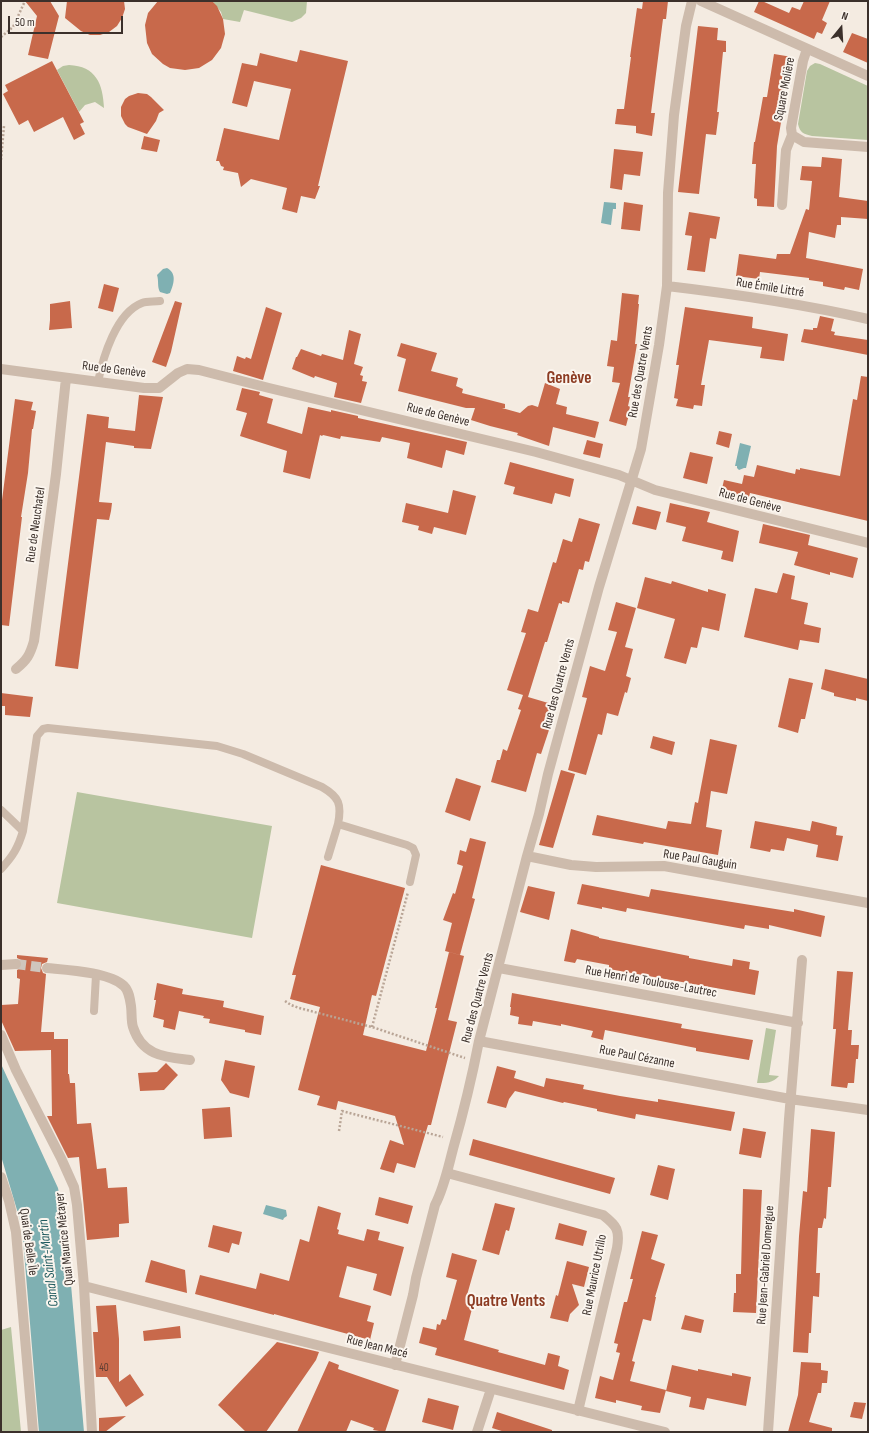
<!DOCTYPE html>
<meta charset="utf-8">
<style>
body{margin:0}
#map{position:relative;width:869px;height:1433px;overflow:hidden;background:#f4ebe1;font-family:"Sofia Sans Condensed",sans-serif}
canvas{display:block}
.frame{position:absolute;inset:0;border:2px solid #3b302b;pointer-events:none}
.north{position:absolute;left:821px;top:8px;width:40px;height:40px;-webkit-text-stroke:3px #fbf5ee;paint-order:stroke;rotate:18deg;font-size:11px;font-weight:700;line-height:16px;text-align:center;color:#3b302b}
.north::after{content:'';display:block;margin:auto;width:14px;height:18px;background:#3b302b;clip-path:polygon(50% 0,100% 100%,50% 72%,0 100%)}
.scale{position:absolute;left:8px;top:16px;width:115px;height:18px;box-sizing:border-box;border:2px solid #3b302b;border-top:0;padding-left:5px;font-size:12px;line-height:14px;white-space:nowrap;color:#3b302b;-webkit-text-stroke:3px #fbf5ee;paint-order:stroke}
</style>
<div id="map">
<canvas width="869" height="1433"></canvas>
<div class="frame"></div>
<div class="north">N</div>
<div class="scale">50 m</div>
</div>
<script>
const ctx = document.querySelector('canvas').getContext('2d');
ctx.lineJoin = 'round';
function fillPath(path, color) {
  ctx.fillStyle = color;
  ctx.fill(path, 'evenodd');
}
function trace(path, color, width, dash) {
  ctx.strokeStyle = color;
  ctx.lineWidth = width;
  ctx.lineCap = dash ? 'butt' : 'round';
  ctx.setLineDash(dash || []);
  ctx.stroke(path);
}
function drawText(font, color, halo, rows, align = 'center') {
  ctx.font = font + ' "Sofia Sans Condensed",sans-serif';
  ctx.lineWidth = 4;
  ctx.setLineDash([]);
  ctx.textBaseline = 'middle';
  ctx.strokeStyle = halo;
  ctx.fillStyle = color;
  for (const [text, x, y, turn = 0] of rows) {
    ctx.save();
    ctx.translate(x, y);
    ctx.rotate((+turn || 0) * Math.PI / 180);
    ctx.textAlign = isNaN(turn) ? turn : align;
    if (halo) ctx.strokeText(text, 0, 0);
    ctx.fillText(text, 0, 0);
    ctx.restore();
  }
}
fillPath(new Path2D(`
 M212,1H307L306,13L301,18L292,22L244,10L240,22L223,19L221,12Z
 M815,63L820,64L868,86V140L812,136C804,134 800,133 798,124L807,71L810,66Z
 M69,65C96,66 103,84 104,108L95,102L85,105L79,112L57,70L63,66Z
 M77,792L272,826L252,938L57,903Z
 M766,1028L776,1030L769,1075L779,1076C773,1083 766,1083 757,1083Z
 M11,1327L21,1432H1V1330Z`), '#b8c4a0');
fillPath(new Path2D(`
 M604,202L616,203V209H613L611,225L601,223Z
 M167,268C177,273 174,284 170,293L167,294L160,292C157,287 159,281 157,275L163,269Z
 M740,443L751,446L746,468H744L739,470L737,468V466H735Z
 M1,1064L58,1188L66,1228L84,1432H39L22,1227L1,1156Z
 M266,1205L286,1210L287,1216L284,1218L283,1220L263,1214Z`), '#7fb0b2');
fillPath(new Path2D(`
 M25,1H50L59,16L48,59L28,55L37,16Z
 M67,1H124L125,9L122,18L117,26L109,32L100,35H90L81,31L65,18Z
 M158,1H212L217,6L223,19L225,34L221,48L212,60L199,68L185,70L170,68L163,64L152,54L147,43L145,25L148,13Z
 M643,1H668L666,19H663L651,113H655L652,136L636,133V126L615,124L617,109H624L631,57H630L637,8L642,9Z
 M759,1H762L789,13L792,7L800,10L804,1H830L822,20L827,23L822,34L817,32L814,39L754,12Z
 M698,26L718,28L717,40L726,41V52H723L717,112H719L716,135L706,134L699,194L678,192Z
 M852,33L868,39V63L843,52Z
 M300,50L348,61L318,186H320L315,199L301,196L297,213L282,209L287,188L251,179L241,187L238,173L223,170L224,167L221,166L219,161H216L224,128L279,140L291,89L254,81L247,107L232,103L242,63L257,66L260,53L297,62Z
 M774,54L792,57L777,146L774,207L757,206V199L754,198L756,164H752L754,142H755L763,97H767Z
 M52,61L84,122L80,124L85,134L74,140L63,117L34,132L28,120L19,125L3,94L8,91L5,85Z
 M138,93L147,94L151,97L164,110L159,113L156,121L147,134L128,127L125,124L121,116V107L125,99L129,96Z
 M144,136L160,140L157,152L141,149Z
 M614,149L643,152L640,176L624,174L622,190L610,188Z
 M822,157L842,159L839,197L868,201V219L841,217V225H837L835,238L809,232L806,258L863,269L859,290L845,287L844,290L823,286V282L809,280V278L760,272L759,279L736,276L739,254L776,259L777,254H790L806,209L809,210L812,181L800,180L802,166L821,167Z
 M624,202L643,205L640,231L621,229Z
 M689,212L720,217L716,239L710,238L705,272L687,270L692,236L685,235Z
 M104,284L119,288L113,312L98,308Z
 M622,293L639,295L638,304H639L635,344H637L628,397H630L628,406L631,407L626,426L609,421L620,383L612,382L614,367L607,366L611,340L617,341Z
 M70,301L72,328L49,330L50,320V304Z
 M175,301L182,303L171,352L166,367L152,362Z
 M266,307L282,313L263,380L233,371L237,356L245,359L246,357L251,359Z
 M685,307L753,317L752,328L788,334L784,361L760,358L762,347L709,340L701,385H705L702,406L694,405L693,409L676,406L678,399L674,398L679,365H676Z
 M820,316L834,319L831,331L835,332L834,335L868,340V355L801,342L804,329L813,330V328H817Z
 M349,330L361,334L354,364L363,367L360,375L363,376L362,381L367,382L361,403L334,397L337,383L315,376L314,378L292,369L296,357H297L301,349L321,356L322,354L343,360Z
 M401,343L437,353L431,371L458,378L456,386L463,389L462,393L505,404V408H502L520,413L528,406L532,405L538,407L545,383L560,389L556,404L567,407L566,414L599,422L595,438L553,427L549,446L517,435L518,433L490,426L471,420L475,408H466L398,391L406,359L397,356Z
 M861,376L868,377V521L750,493L747,504L720,497L724,480L742,484L744,475L754,477L757,465L795,474L796,469L800,470V468L840,476L853,399L857,400Z
 M242,388L260,392L259,395L273,399L267,423L302,434L308,407L331,412V410L358,416V418L467,442L464,455L446,450L442,468L407,458L410,443L382,437L380,442L341,436L340,439L323,435L322,436L320,435L310,479L283,472L287,451L240,436L247,413L236,410Z
 M139,395L163,397L151,449L134,448V446L106,442L99,502L112,503L111,511L109,520L97,519L78,669L55,666L87,414L109,417L108,428L135,431Z
 M15,399L33,402L31,410L36,411L33,429H32L28,473L21,517H22L9,626L1,625V508Z
 M719,431L732,434L729,448L716,444Z
 M587,440L603,444L600,458L583,454Z
 M690,452L713,457L707,484L683,478Z
 M510,462L574,479L570,497L555,493L552,504L513,494L515,487L504,484Z
 M453,490L476,496L466,535L434,527L432,534L418,530L419,526L402,522L406,503L448,513Z
 M670,503L710,512L707,522L739,531L733,562L721,559L723,551L682,541L686,527L666,522Z
 M637,506L661,512L656,530L632,524Z
 M579,518L600,524L589,562L585,561L583,570L579,569L569,603L562,601V604L559,603L547,642H545L528,697L555,705L548,729L549,730L541,754L537,753L526,792L491,782L497,760H500L503,749L507,751L521,710L518,709L523,695L507,690L526,633L521,632L528,609L538,612L553,562L556,563L563,539L572,542Z
 M763,524L810,535L808,545L858,558L853,578L830,572V575L794,565L798,552L759,543Z
 M783,573L795,576L791,599L808,603L804,624L821,628L819,643L800,640L798,650L744,637L755,588L777,593Z
 M645,577L671,584L672,581L708,592V589L726,594L719,631L702,627L697,648L691,647L686,664L664,658L675,619L637,608Z
 M616,602L636,608L625,647L633,649L626,676L631,678L627,693L625,692L618,716L607,713L602,735L598,734L586,775L568,770L587,698L582,697L590,666L605,671L617,632L608,630Z
 M825,669L868,679V701L856,698V701L834,696V693L821,689Z
 M789,678L813,683L805,719H801L798,733L778,727Z
 M1,693L33,697L30,717L5,715V706H1Z
 M653,736L675,742L672,755L650,748Z
 M710,739L737,745L727,794L711,791L706,827L722,830L718,855L644,842L643,844L592,835L597,815L666,829L668,821L691,824L695,802L698,803Z
 M561,770L575,774L553,848L539,845Z
 M456,778L481,786L470,821L445,812Z
 M755,821L810,831L812,821L837,827L836,835L843,836L838,861L816,857L818,845L787,838L784,851L771,849L770,852L750,848Z
 M470,838L486,842L472,898L475,899L460,955L445,951L452,923L443,920L453,893L455,894L463,866L457,864L460,850L466,852Z
 M321,865L405,888L376,996L372,995L363,1035L426,1051L437,1008H435L449,952L464,956L448,1020L457,1022L431,1125H428L415,1168L397,1163L394,1173L380,1169L390,1140L404,1145L395,1116L338,1101L336,1110L317,1105L320,1096L298,1090L320,1007L290,999L296,975H292Z
 M582,884L649,897L651,889L794,912V909L825,916L821,937L769,925V929L745,925L744,929L627,908L626,912L602,907V909L577,904Z
 M528,886L555,892L549,920L520,912Z
 M571,929L599,937V938L689,956V958L732,966L733,959L750,962L749,969L759,971L755,995L609,969V965L577,959L575,963L564,961Z
 M17,955L48,958L47,962L42,964L41,968L43,973L46,974L41,1032H54V1039H68V1074H69L70,1083H75L77,1124L91,1123L97,1169L106,1168L108,1188L127,1187L129,1223L119,1224V1237L87,1240L79,1157L68,1158L47,1116H52L51,1050L15,1051L1,1020V1005L18,1004L20,979L17,978V970L22,967V964L21,960L17,958Z
 M837,971L853,972L848,1030H852L851,1045H859L858,1059H856L854,1083H848L847,1088L831,1086L836,1029H833Z
 M157,983L183,989L182,994L224,1001L223,1007L264,1016L261,1035L245,1032V1030L209,1023L210,1019L203,1018L204,1016L179,1011L175,1030L163,1027L164,1020L153,1017L156,1000H154Z
 M512,993L682,1024L681,1028L753,1040L749,1060L696,1051V1048L605,1030L603,1040L591,1037L593,1031L561,1024V1026L533,1021L532,1026L518,1024L519,1017L510,1015L511,1007H510Z
 M225,1060L255,1066L249,1098L230,1093L221,1080Z
 M166,1063L178,1075L164,1090L140,1091L138,1073L157,1072Z
 M497,1066L516,1071L514,1078L544,1087L546,1078L584,1085L583,1089L620,1096L658,1102V1099L735,1112L731,1131L636,1114L635,1119L597,1111V1109L564,1102L563,1103L515,1091L509,1099L506,1108L487,1103Z
 M230,1107L232,1137L204,1139L202,1109Z
 M743,1128L766,1132L761,1158L739,1154Z
 M811,1129L835,1132L831,1187H828L826,1219L824,1218L822,1228H818L816,1273H820L819,1297L813,1296L811,1333H809L808,1353L793,1352L799,1236L803,1191L807,1192Z
 M473,1139L615,1178L610,1194L469,1155Z
 M658,1165L675,1169L668,1200L650,1195Z
 M743,1189L762,1190L756,1313L733,1312L734,1293H736V1274H741Z
 M379,1197L413,1206L408,1224L375,1215Z
 M495,1203L515,1208L509,1231L506,1230L499,1255L482,1250Z
 M318,1206L341,1213L337,1229L339,1230L338,1234L364,1241L367,1229L380,1232L378,1240L404,1247L391,1296L373,1290L377,1274L347,1266L339,1297L371,1306L367,1321L374,1323L370,1340L274,1314V1315L195,1294L200,1275L256,1289L260,1273L289,1281L300,1239L309,1242Z
 M559,1223L587,1231L583,1246L555,1239Z
 M213,1225L242,1232L239,1245L232,1243L229,1253L208,1247Z
 M642,1231L658,1235L651,1259L665,1264L655,1297H656L651,1321L643,1319L632,1361L635,1362L630,1381L666,1390L660,1413L641,1410L642,1406L616,1400V1403L595,1398L600,1376L613,1380L620,1353L616,1352L618,1344L614,1343L624,1302H627L633,1279H630Z
 M452,1253L477,1260L467,1295L475,1297L464,1340L499,1350L498,1352L545,1365L548,1353L560,1356L558,1366L569,1370L564,1390L435,1355L437,1348L419,1343L423,1327L436,1330L437,1324L440,1325L442,1319L446,1320L457,1280L446,1277Z
 M151,1260L185,1270L187,1293L145,1282Z
 M567,1261L589,1267L584,1287L572,1284L579,1305L570,1314L568,1322L550,1318L556,1295L558,1296Z
 M116,1305L119,1339V1382L130,1374L144,1395L126,1407L107,1377H96L93,1332H98L96,1306Z
 M685,1315L704,1320L701,1333L681,1329Z
 M180,1326L181,1338L144,1341L143,1331Z
 M277,1342L319,1352L316,1360L266,1432H246L218,1405Z
 M329,1361L339,1365L338,1369L399,1390L385,1432L373,1430L374,1428L351,1420L346,1432H297Z
 M801,1362L821,1363V1370L828,1371L827,1383H822L821,1393H818L809,1422L832,1428V1432H788L798,1395Z
 M672,1365L698,1371V1369L732,1376V1373L751,1377L746,1406L707,1398L704,1410L689,1407L691,1397L666,1391Z
 M428,1398L459,1406L453,1430L422,1422Z
 M854,1402L866,1403L862,1419L850,1417Z
 M497,1412L552,1430V1432H505L492,1428Z
 M126,1416L105,1432H99V1418Z`), '#c8694b');
trace(new Path2D(`
 M16,964L47,968`), '#cfc6bd', 10, [10, 5]);
trace(new Path2D(`
 M1,37L13,27L25,1
 M1,160L4,126
 M285,1001L291,1005L299,1008L372,1027L465,1058
 M372,1027L408,892
 M339,1131L342,1111L443,1137`), '#b9a596', 2.5, [2, 2]);
trace(new Path2D(`
 M98,382C103,357 116,313 142,303C147,301 154,302 160,301
 M1,810L23,831C18,848 13,856 1,869
 M23,831L37,736L43,729L48,728L217,746L243,754L322,787C339,797 342,804 338,824L407,845L413,848L416,855L410,882
 M328,857L338,824
 M94,1011L96,975`), '#cdbbac', 8);
trace(new Path2D(`
 M701,1L868,76
 M807,49L803,61L791,128L792,135L804,142L868,147
 M782,205L786,150L792,135
 M667,286C735,294 802,304 868,319
 M1,369L144,388H159L178,373L187,369L199,370L269,388L536,452L619,475L655,490L868,543
 M16,669C27,660 30,655 34,641L56,474L66,378
 M527,856L571,865L596,867L664,866L868,903
 M1,965L16,964
 M47,968C67,970 109,972 124,986C129,991 130,999 131,1006C132,1013 131,1021 133,1027C142,1056 165,1057 190,1060
 M499,968L798,1023
 M1,1035L16,1070L61,1158L74,1187L77,1205L84,1286L92,1432
 M479,1041L790,1099L868,1110
 M447,1173L603,1215C617,1226 620,1230 617,1248L578,1411
 M1,1177L9,1201L16,1232L33,1432
 M84,1286L245,1327L665,1432
 M395,1365L413,1295L416,1278L435,1205C444,1188 448,1168 453,1149C463,1114 472,1077 479,1041L527,856L539,814L548,774L599,587L641,449L659,345L667,286L668,193L674,115L686,26L692,1
 M477,1432L491,1389
 M768,1432L789,1119L802,960`), '#cdbbac', 10);
drawText('11px', '#5e3e33', null, [
 ["40",104,1368]
]);
drawText('13px', '#3b302b', '#fbf5ee', [
 ["Square Molière",785,89,-79],
 ["Rue Émile Littré",770,288,9],
 ["Rue de Genève",114,370,7],
 ["Rue des Quatre Vents",641,372,-80],
 ["Rue de Genève",438,415,14],
 ["Rue de Genève",750,501,15],
 ["Rue de Neuchatel",36,525,-82],
 ["Rue des Quatre Vents",559,684,-75],
 ["Rue Paul Gauguin",700,860,9],
 ["Rue Henri de Toulouse-Lautrec",651,982,10],
 ["Rue des Quatre Vents",478,998,-75],
 ["Rue Paul Cézanne",637,1057,11],
 ["Quai Maurice Métayer",65,1239,-96],
 ["Quai de Belle Île",28,1242,82],
 ["Rue Jean-Gabriel Domergue",766,1265,-86],
 ["Rue Maurice Utrillo",595,1275,-79],
 ["Rue Jean Macé",377,1347,14]
]);
drawText('italic 14px', '#1f5a5e', '#fbf5ee', [
 ["Canal Saint-Martin",49,1263,-97]
]);
drawText('bold 17px', '#8c3b22', '#fbf5ee', [
 ["Genève",569,379],
 ["Quatre Vents",506,1302]
]);
</script>
